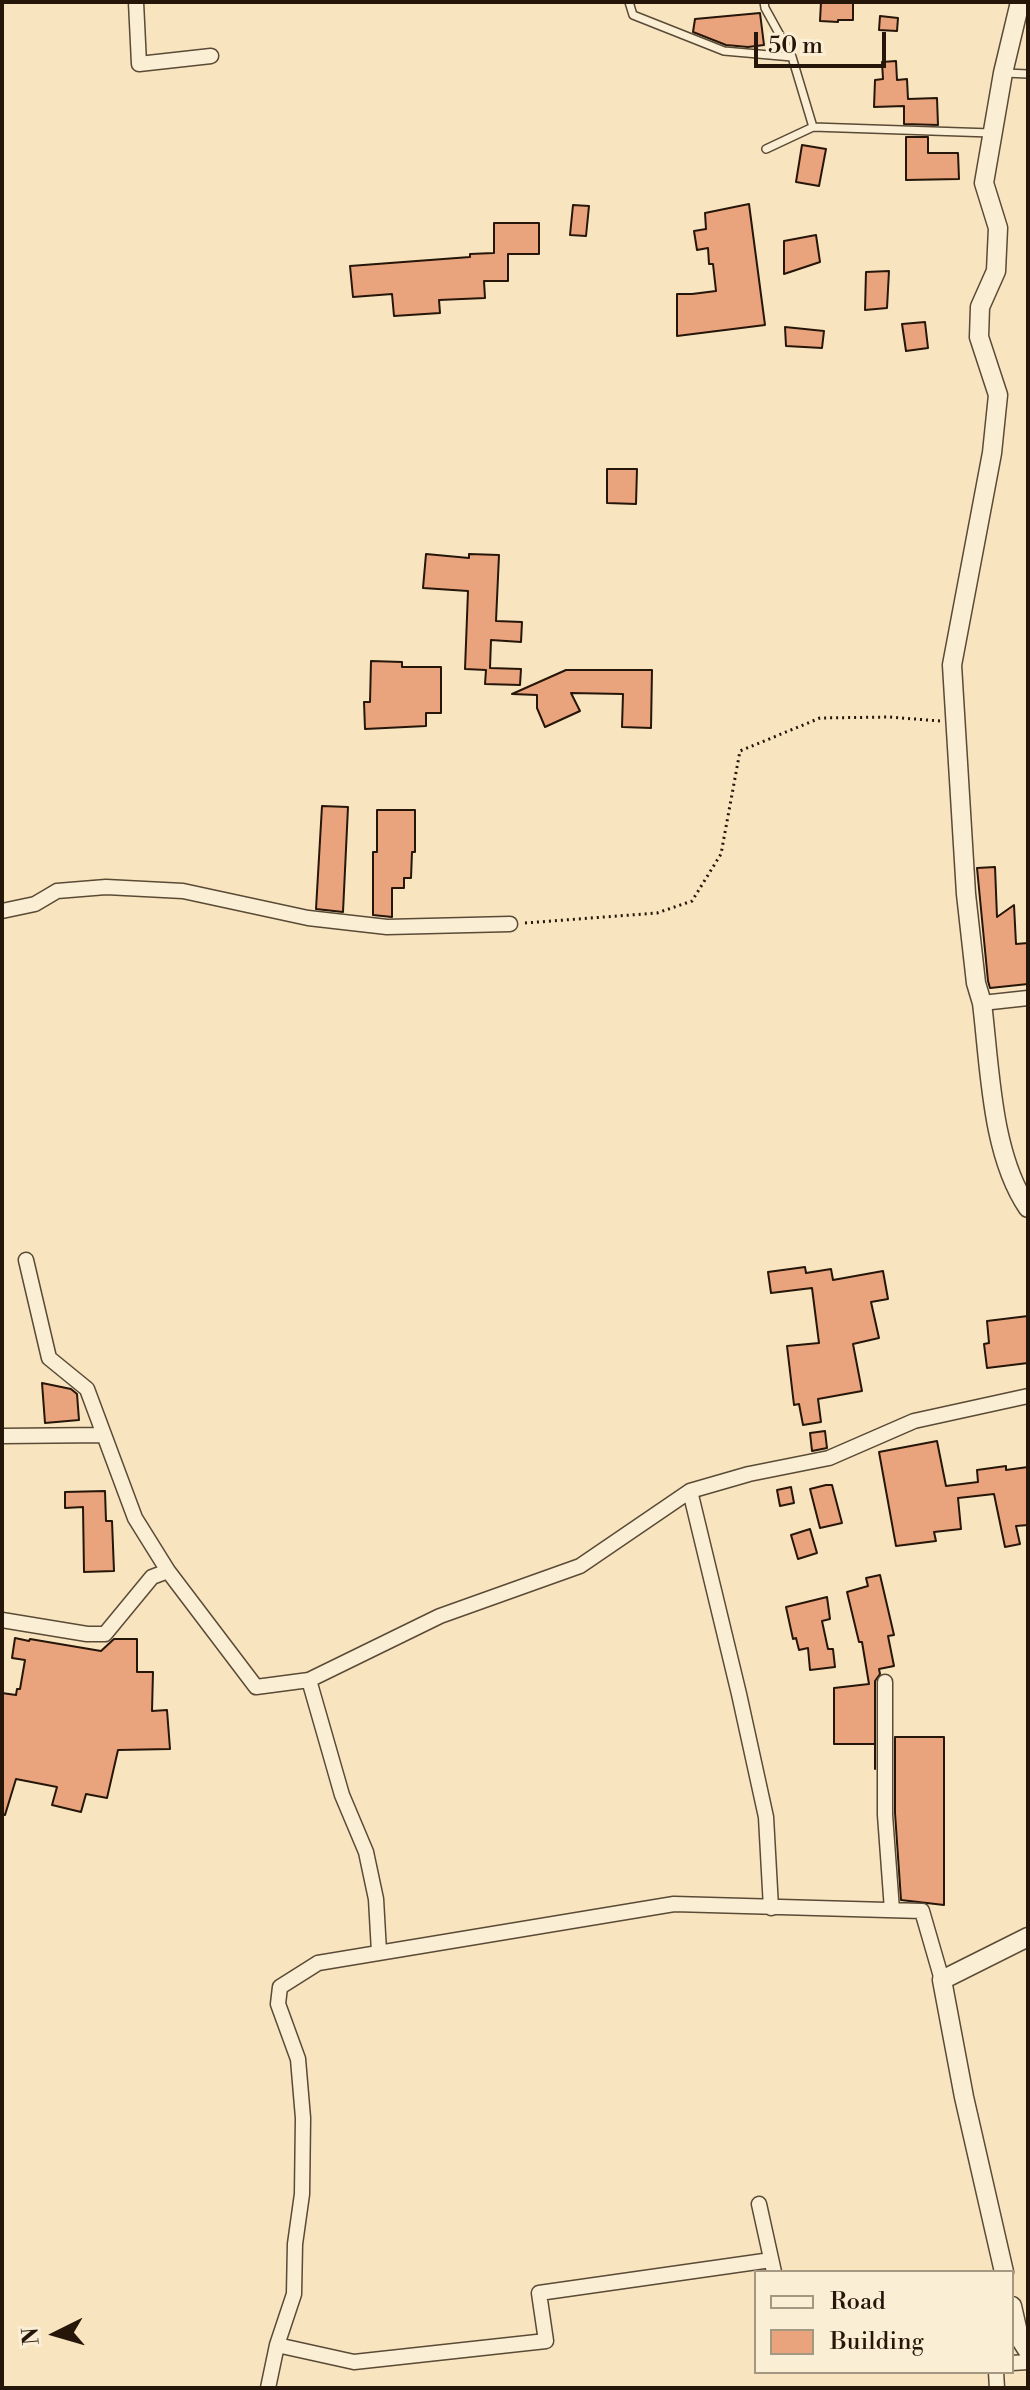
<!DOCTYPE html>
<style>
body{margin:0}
#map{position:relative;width:1030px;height:2390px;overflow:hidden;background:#f8e5bf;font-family:"Libre Bodoni",serif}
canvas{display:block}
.frame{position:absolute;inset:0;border:4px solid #261609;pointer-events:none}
.legend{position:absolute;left:754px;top:2270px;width:260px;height:104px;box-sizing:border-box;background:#faeed5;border:2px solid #a59883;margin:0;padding:10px 14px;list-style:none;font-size:24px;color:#261609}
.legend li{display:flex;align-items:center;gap:16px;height:40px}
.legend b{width:40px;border:2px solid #a59883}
.north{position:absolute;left:16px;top:2294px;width:80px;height:80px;-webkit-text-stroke:6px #faeed5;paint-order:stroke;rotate:265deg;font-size:22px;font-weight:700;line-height:32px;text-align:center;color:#261609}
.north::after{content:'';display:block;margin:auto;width:28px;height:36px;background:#261609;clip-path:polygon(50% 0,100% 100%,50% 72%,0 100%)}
.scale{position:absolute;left:754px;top:32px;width:132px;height:36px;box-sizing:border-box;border:4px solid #261609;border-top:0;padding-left:10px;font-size:24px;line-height:28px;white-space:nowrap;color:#261609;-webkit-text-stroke:6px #faeed5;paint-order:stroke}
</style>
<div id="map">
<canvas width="1030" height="2390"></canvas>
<div class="frame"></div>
<ul class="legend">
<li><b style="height:10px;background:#faeed5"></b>Road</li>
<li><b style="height:22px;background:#e9a47d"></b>Building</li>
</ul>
<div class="north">N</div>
<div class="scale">50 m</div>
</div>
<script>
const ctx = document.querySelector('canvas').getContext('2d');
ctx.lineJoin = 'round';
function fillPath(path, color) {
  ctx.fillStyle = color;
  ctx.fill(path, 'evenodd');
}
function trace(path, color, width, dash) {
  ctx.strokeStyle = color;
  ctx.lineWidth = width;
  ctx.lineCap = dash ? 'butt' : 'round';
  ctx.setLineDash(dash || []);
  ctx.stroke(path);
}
const building = new Path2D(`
 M821,2H853V20H838V22L820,21Z
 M760,13L764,45L748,47L726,45L693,32L695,19Z
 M880,16L898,18L897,31L879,30Z
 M896,61L897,80L907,79L908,99L937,98L938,125L904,124V106L874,107L875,80L883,79L882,62Z
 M906,137H928V153H958L959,179L906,180Z
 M802,145L826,149L819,186L796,182Z
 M749,204L765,325L677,336V294H692L716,291L713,264H709L708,248L697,250L694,231L706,229L705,213Z
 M573,205L589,206L586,236L570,235Z
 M494,223H539V254H508V281H484L485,298L439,300L440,313L394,316L392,294L353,297L350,266L470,257V254L494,253Z
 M816,235L820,262L784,274V241Z
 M889,271L887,308L865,310L866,272Z
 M925,322L928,348L906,351L902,324Z
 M785,327L824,331L822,348L786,346Z
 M607,469H637L636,504L607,503Z
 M426,554L469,558V554L499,555L496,621L522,622L521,642L491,640L490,668L521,669L520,685L485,684L486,670L465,669L468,591L423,588Z
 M371,661L402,662V667H441V713H426V726L365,729L364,702H370Z
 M566,670H652L651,728L622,727L623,694L571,693L580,711L545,727L537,708V695L512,694Z
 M322,806L348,807L343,912L316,909Z
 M377,810H415V852H412L411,878H404V888H392V917L373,915V852H377Z
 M995,867L997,917L1014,905L1016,944L1028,943V984L990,988L988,981L977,868Z
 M805,1267L806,1273L831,1269L833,1280L883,1271L888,1299L871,1302L879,1338L853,1344L862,1391L818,1399L821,1422L803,1425L799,1404L794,1405L787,1346L819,1343L812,1288L771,1293L768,1272Z
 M1028,1316V1363L987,1368L984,1344L989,1343L987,1321Z
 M42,1383L71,1389L77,1394L79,1420L45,1423Z
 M825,1431L827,1448L812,1451L810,1433Z
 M937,1441L946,1486L978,1482L977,1470L1006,1466V1470L1028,1467V1525L1016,1526L1020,1544L1005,1547L994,1494L958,1498L961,1529L934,1532L936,1541L896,1546L879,1452Z
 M826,1485H832L842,1523L820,1528L810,1489Z
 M791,1487L794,1503L780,1506L777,1490Z
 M105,1491L106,1521H112L114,1571L84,1572L83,1507L65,1508V1492Z
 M810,1529L817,1553L798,1559L791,1535Z
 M880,1575L894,1635L888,1636L894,1666L879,1669L880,1674L875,1681V1769V1744H834V1688L869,1684L862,1642H859L847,1592L868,1586L866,1578Z
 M827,1597L830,1619L822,1621L828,1649H833L835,1667L810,1670L808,1648L799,1650L796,1638L793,1639L786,1607Z
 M15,1638L29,1641L30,1639L101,1651L114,1639H137V1672H153L152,1711L167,1710L170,1749L118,1750L107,1798L86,1794L81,1812L52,1805L57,1787L16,1779L5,1815L2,1814V1693L16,1695L17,1689H20L25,1660L12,1658Z
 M895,1737H944V1905L901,1900L895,1813Z`);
fillPath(building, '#e9a47d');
trace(building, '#261609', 2);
const service = new Path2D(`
 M629,2L633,15L724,51L792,57
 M764,2L765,8L792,57L813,127
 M1005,73L1028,74
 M766,149L813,127L991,133`);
const minor = new Path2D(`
 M136,2L139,64L211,56
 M2,911L35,904L57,891L106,887L183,891L308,918L387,927L510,924
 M982,1003L1028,998
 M26,1260L49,1358L87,1389L135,1518L168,1571L256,1687L309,1680L440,1616L580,1566L690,1491L749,1474L829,1458L914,1421L1028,1396
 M2,1436L104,1435
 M690,1491L739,1694L766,1817L771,1908
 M2,1620L87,1634H105L152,1577L168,1571
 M309,1680L342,1795L366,1852L376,1899L379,1952
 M885,1682V1815L892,1910
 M759,2204L774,2272
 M277,2345L354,2362L546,2341L539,2293L771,2260
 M1012,2363L1028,2362
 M996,2372L997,2388
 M268,2388L277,2345L294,2294L295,2244L302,2194L303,2118L298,2059L278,2004L280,1987L318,1963L674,1904L922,1911L942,1980`);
const tertiary = new Path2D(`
 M1020,2L1003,73L984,183L998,228L996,271L980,307L979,337L998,395L992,453L952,665L966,894L976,983L982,1003C990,1067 991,1154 1028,1208
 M1004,2272L964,2097L942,1980L1028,1937
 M1012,2306L1019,2337L1028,2351`);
trace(service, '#5a4a36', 10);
trace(minor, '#5a4a36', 17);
trace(tertiary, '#5a4a36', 21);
trace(new Path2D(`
 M525,923L657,913L692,901L721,854L740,751L820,718L889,717L940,721`), '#261609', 3, [2, 4]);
trace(service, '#faeed5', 7);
trace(minor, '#faeed5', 14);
trace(tertiary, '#faeed5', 18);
</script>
